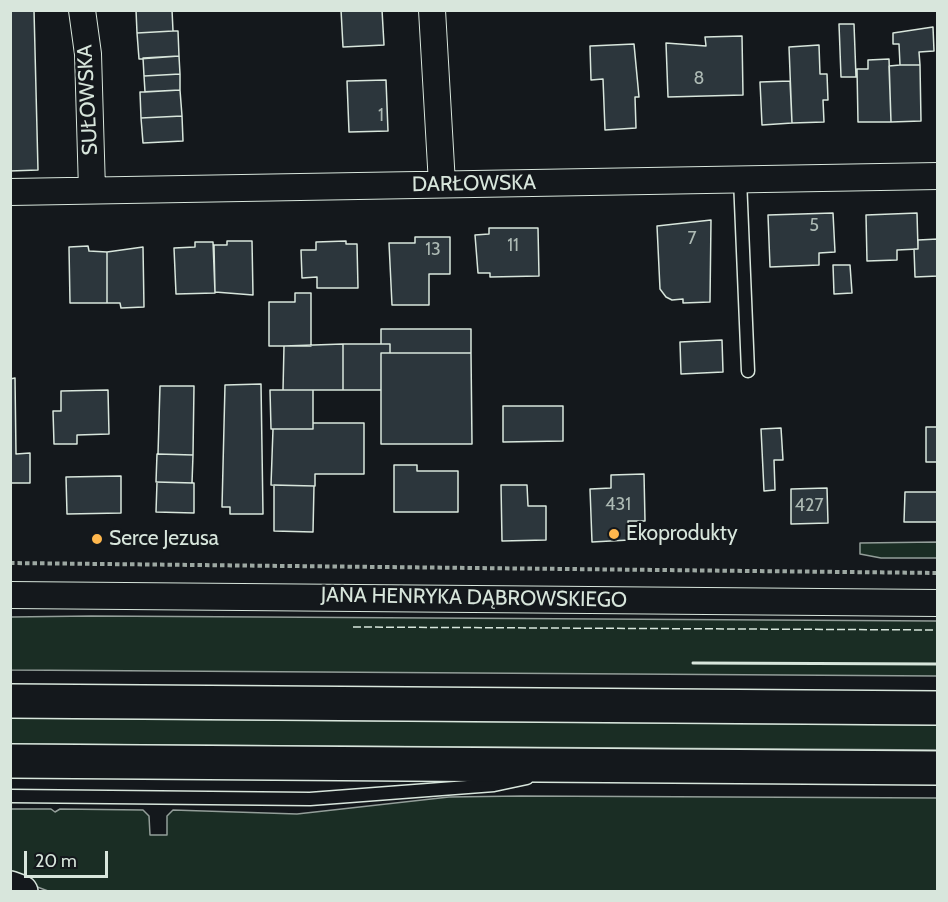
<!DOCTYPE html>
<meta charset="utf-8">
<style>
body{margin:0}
#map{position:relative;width:948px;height:902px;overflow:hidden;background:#14181c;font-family:Cabin,sans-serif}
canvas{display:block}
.frame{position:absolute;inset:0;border:12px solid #d8e6dc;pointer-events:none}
.scale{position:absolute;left:24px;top:851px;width:84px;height:27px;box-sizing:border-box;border:3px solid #d8e6dc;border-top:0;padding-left:8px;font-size:18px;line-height:21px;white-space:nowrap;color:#d8e6dc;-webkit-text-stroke:4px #14181c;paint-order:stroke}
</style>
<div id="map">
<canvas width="948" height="902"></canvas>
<div class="frame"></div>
<div class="scale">20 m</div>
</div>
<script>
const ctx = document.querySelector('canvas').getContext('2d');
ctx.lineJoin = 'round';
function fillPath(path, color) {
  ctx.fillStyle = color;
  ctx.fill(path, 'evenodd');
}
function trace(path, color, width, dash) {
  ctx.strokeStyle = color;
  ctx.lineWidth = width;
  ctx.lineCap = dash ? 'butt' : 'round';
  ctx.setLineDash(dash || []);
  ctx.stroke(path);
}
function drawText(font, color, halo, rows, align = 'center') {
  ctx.font = font + ' Cabin,sans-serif';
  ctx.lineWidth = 4.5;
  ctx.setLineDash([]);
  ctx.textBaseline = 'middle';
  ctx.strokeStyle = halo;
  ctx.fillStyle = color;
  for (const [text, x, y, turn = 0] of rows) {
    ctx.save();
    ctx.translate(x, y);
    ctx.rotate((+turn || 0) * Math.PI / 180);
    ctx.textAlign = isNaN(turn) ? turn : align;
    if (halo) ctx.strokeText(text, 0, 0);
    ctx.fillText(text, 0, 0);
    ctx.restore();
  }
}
const green = new Path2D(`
 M937,542V558H881L860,554V543Z
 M91,616L937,621V676L11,670V617Z
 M11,718L938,725L937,750L11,744Z
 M521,796L937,798V891H48L11,877L10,809H51L55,812L60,809L143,810L149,816L150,835H167V816L173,810L297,814L449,797Z`);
fillPath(green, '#1a2d24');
trace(green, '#939e99', 1.5);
const building = new Path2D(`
 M10,10H34L38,170L10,171Z
 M136,10H172L173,31L137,33Z
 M341,10H382L384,45L343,47Z
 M839,24H854L856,77H841Z
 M933,27L934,51L919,52L920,65H900L899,44H893V33Z
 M173,31H178L179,56L139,59L137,33Z
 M742,36L743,95L668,97L666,43L706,46L705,37Z
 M634,44L639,97H635L636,128L605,130L603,79L591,80L590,46Z
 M819,45L820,74H827L828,100H823L824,122L792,123L789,47Z
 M179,56L180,74L144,76L143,58Z
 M889,59L891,122H858L857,69H868V60Z
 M900,65H920L921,121L891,122L889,66Z
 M180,74V90L145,92L144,76Z
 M386,80L388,131L349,132L347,81Z
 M790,81L792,123L762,125L760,82Z
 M180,90L182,116L141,118L140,92Z
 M182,116L183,141L143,143L141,118Z
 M833,213L835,252L819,253V265L770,267L768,215Z
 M917,213L918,249L897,250V260L867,261L866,215Z
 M711,220L710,302L683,303V299L672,300L666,297L660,289L657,226Z
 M489,228H538L539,276L490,277V273H478L475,235L489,234Z
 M415,237H450V274H429V305H392L389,243H415Z
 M938,239V276L915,277L914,249H918V240Z
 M227,241H252L253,295L215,292L214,245H227Z
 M346,241V244H357L358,288H317V277L302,278L301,250H316V242Z
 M195,242H213L215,293L176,294L174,248L195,247Z
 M88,246L89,251L107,252V303H70L69,247Z
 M143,247L144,307L121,308L120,303H107V252Z
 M833,265H850L852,293L834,294Z
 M295,293H311V346H269V302H295Z
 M381,329H471V353H390V344H381Z
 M722,340L723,372L681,374L680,342Z
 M343,344H390V353H381V390H343Z
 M343,344V390H283L284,346Z
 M381,353H471L472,444H381Z
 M15,378L16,454L30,453V483H10V379Z
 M261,384L263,514H230V507H222L225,385Z
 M160,386H194L193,455L158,454Z
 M108,390L109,434L77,435V444H54L53,411H61V391Z
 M270,390H313V429H271Z
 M503,406H563V441L503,442Z
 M313,423H364V474H315V486L271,485L273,429H313Z
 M926,427H938V462H926Z
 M781,428L783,460H774L775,490L764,491L761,429Z
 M157,454L193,455L192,483L156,482Z
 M394,465H417V471H458V512H394Z
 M644,474L645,521H628L629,540L592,542L590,489L611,488V475Z
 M121,476V513L67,514L66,477Z
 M157,482L194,483V513L156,512Z
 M274,485L314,486L313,532L274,531Z
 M501,485H527L528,506H546V540L502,541Z
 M827,488L828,523L791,524V489Z
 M905,492H938V522H904Z`);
fillPath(building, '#2c363c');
trace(building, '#d8e6dc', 1.5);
const service = new Path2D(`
 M740,179L748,371
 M10,796L310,799L494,785L527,778`);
const minor = new Path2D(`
 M82,10L88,54L92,190
 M432,10L442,184
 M10,192L938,176
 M10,595L938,603`);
const primary = new Path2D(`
 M10,701L938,708
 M10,761L938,768
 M10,888L21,892`);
trace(service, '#d8e6dc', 15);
trace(minor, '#d8e6dc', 28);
trace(primary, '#d8e6dc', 36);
trace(new Path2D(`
 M10,563L938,573`), '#9da8a2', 4, [4.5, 3]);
trace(service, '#14181c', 12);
trace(minor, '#14181c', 26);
trace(primary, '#14181c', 33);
trace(new Path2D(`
 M353,627L938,630`), '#d8e6dc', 1.5, [8, 3]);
trace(new Path2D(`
 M693,663L938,664`), '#d8e6dc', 3);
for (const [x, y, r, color] of [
 [614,534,6,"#ffb74d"],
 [97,539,6,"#ffb74d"]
]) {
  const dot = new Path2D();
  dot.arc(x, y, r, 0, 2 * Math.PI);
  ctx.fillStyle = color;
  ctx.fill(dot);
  trace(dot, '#14181c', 2);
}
drawText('18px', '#adbab4', null, [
 ["8",699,79],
 ["1",381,116],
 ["5",814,226],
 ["7",692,239],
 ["11",513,246],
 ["13",433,250],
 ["431",618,505],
 ["427",809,506]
]);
drawText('21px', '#d8e6dc', '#14181c', [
 ["SUŁOWSKA",88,100,-93],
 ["DARŁOWSKA",474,184,-1],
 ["JANA HENRYKA DĄBROWSKIEGO",474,598,1]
]);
drawText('21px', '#d8e6dc', '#14181c', [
 ["Ekoprodukty",626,534],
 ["Serce Jezusa",109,539]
], 'left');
</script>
